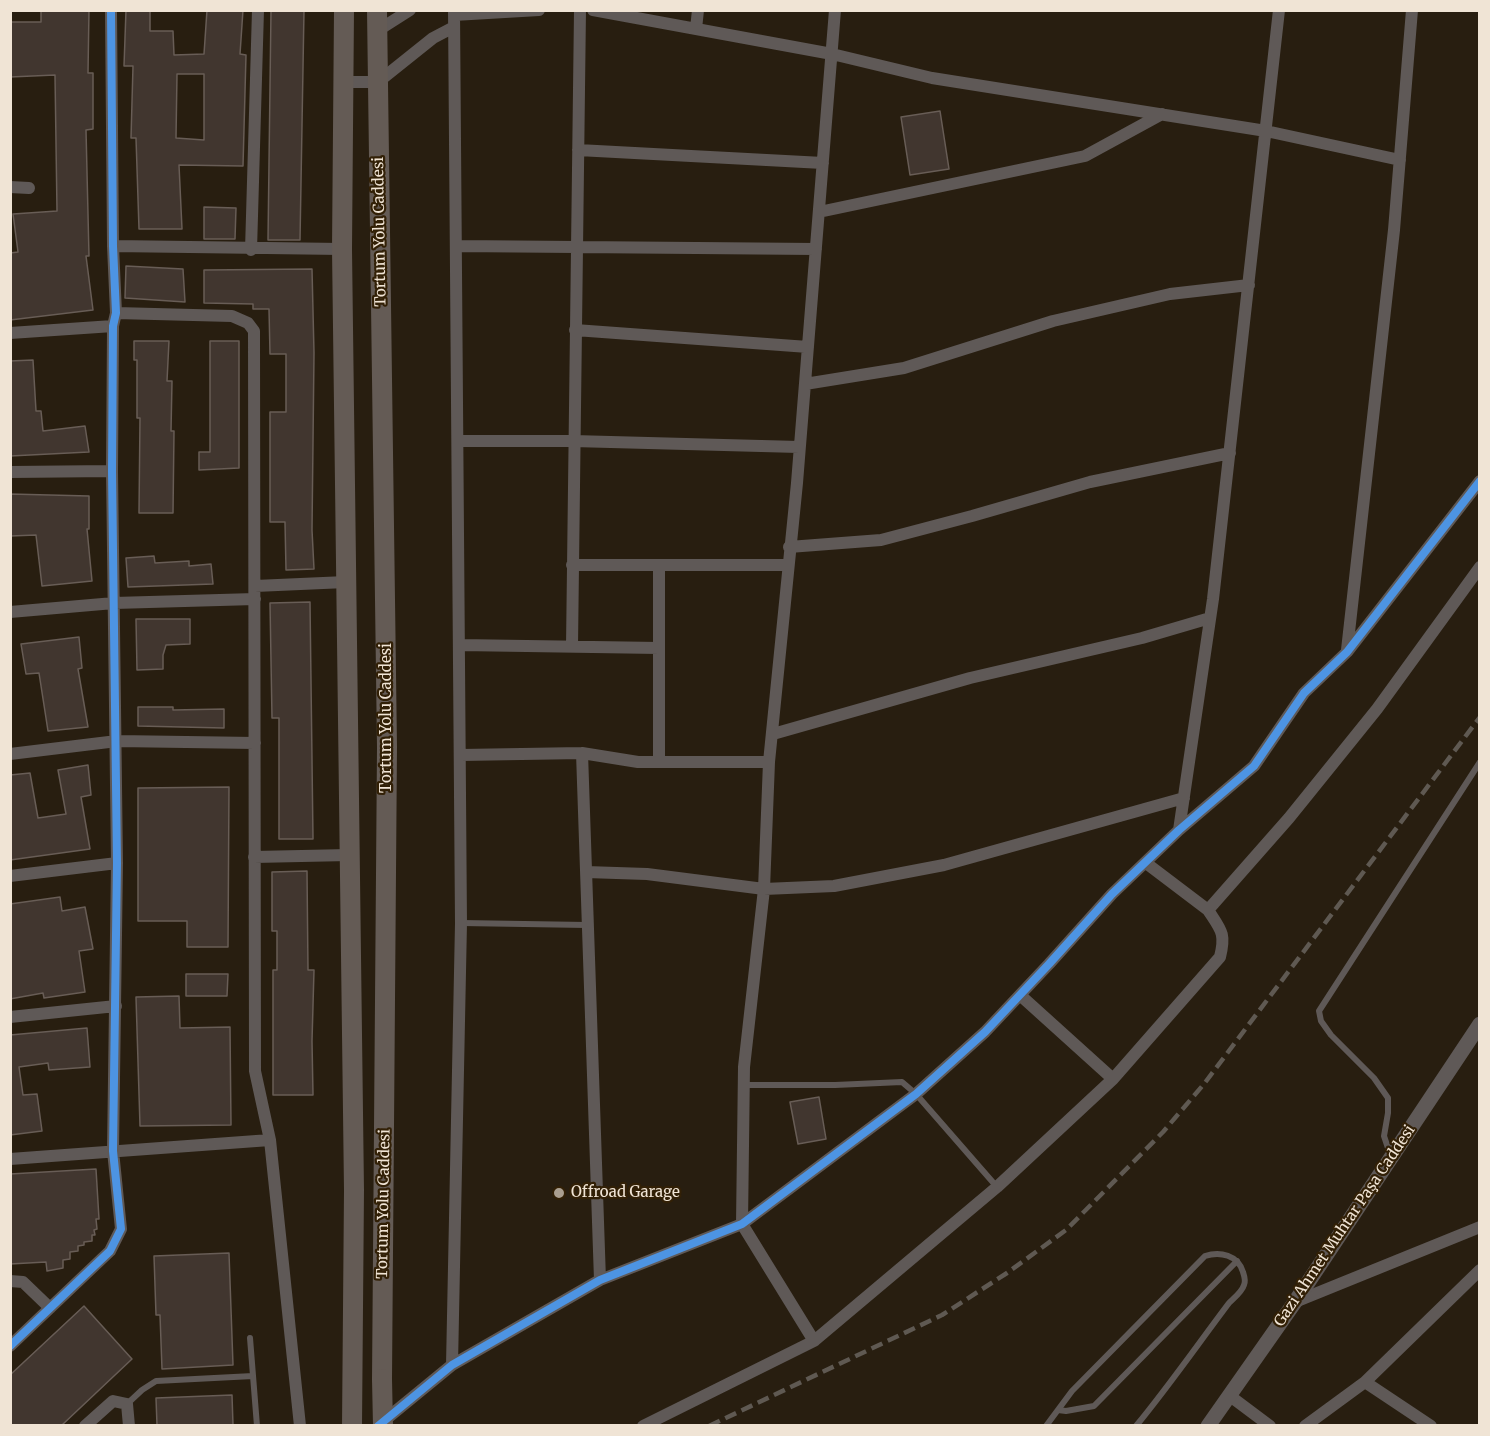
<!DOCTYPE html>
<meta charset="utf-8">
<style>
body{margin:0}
#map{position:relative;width:1490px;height:1436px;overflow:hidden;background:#281e10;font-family:Merriweather,serif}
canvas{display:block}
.frame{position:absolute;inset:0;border:12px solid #f0e4d5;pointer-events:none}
</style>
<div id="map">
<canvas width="1490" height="1436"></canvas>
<div class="frame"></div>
</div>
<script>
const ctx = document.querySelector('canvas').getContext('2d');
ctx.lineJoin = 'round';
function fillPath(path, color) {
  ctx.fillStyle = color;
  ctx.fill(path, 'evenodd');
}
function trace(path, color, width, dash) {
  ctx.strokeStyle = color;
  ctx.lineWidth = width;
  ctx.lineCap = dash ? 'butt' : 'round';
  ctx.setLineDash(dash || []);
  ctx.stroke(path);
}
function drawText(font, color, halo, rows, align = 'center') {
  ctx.font = font + ' Merriweather,serif';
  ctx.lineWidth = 4.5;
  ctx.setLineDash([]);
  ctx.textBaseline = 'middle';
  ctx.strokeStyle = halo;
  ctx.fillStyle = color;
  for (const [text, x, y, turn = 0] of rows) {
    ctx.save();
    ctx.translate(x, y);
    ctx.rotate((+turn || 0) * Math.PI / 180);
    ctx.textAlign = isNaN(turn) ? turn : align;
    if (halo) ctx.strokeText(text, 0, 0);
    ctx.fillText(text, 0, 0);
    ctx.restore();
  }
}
const building = new Path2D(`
 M41,10H89L88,73H93V129L86,130L89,256H86L93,310L10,320V253L18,252L13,214L57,211L55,75L10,77V22H41Z
 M126,10L150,11V31H173L174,55L204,54L207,10H243L240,54L246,55L243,166L179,165L182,229H139L136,138H131L133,66H124ZM177,74H204V140L176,138Z
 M271,10H304L300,240H268Z
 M940,111L949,169L910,175L901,117Z
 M204,207L236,208L235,239H204Z
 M126,266L183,269L185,302L125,298Z
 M312,269L314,353L312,530L314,569L286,570L285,522H270V412H286V354H270L269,309H253V304L204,303V270Z
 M134,341H169L167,381H172L171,431H174L173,513H139L140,418H137V360H134Z
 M210,341H239V468L199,470V452H210Z
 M33,360L36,411H41L43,431L85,426L89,452L10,456V361Z
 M10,494L89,496V529H87L92,581L42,586L36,535L10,536Z
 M154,556L155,563L189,561V566L211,564L213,584L128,587L126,558Z
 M310,602L313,839H279V718H272L270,603Z
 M136,619H190V644L166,645L163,655V669L137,670Z
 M79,637L82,668L78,669L88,727L48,731L39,673L26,674L21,644Z
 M138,707H173V710L224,709V728L138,726Z
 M88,765L91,795L81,797L90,849L10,860V775L30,773L38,818L66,814L58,770Z
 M229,787L228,947H187V921H138V788Z
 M307,871L308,970H314L312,1041L313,1095H273V970H277V931H272V872Z
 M60,897L62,911L85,907L93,949L79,951L85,992L44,998L43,993L10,999V904Z
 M186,974H228L227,996H186Z
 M179,996L180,1028L230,1027L231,1125L140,1126L136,997Z
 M87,1028L90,1067L49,1070L48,1063L19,1067L23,1095L37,1094L42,1131L10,1135V1035Z
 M819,1097L826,1139L798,1144L790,1102Z
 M96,1169L99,1219H96L97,1229L94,1230L95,1235H92V1241L84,1242V1245L78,1246V1251L70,1252V1259L63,1260V1268L47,1271L46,1262L10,1264V1174Z
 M229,1253L233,1365L162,1369L160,1315H156L154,1256Z
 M84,1306L132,1359L62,1425H10V1375Z
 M232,1395L233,1425H157L156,1398Z`);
fillPath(building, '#41362f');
trace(building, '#685d56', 1.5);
trace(new Path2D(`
 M461,923L587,925
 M744,1085H835L902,1082L916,1094L997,1187
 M1390,1154L1384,1136L1388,1113V1098L1374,1078L1331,1035L1321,1021L1319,1011L1480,762
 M250,1338L257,1426
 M127,1404L142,1390L156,1381L253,1376
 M1058,1410L1066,1411L1094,1406L1237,1261
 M1046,1426L1072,1391L1205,1256C1220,1251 1238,1255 1243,1272C1244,1275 1246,1281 1244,1285C1242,1292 1234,1298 1229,1303C1198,1344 1169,1386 1136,1426`), '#5f5957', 6);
trace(new Path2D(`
 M593,10L832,54L932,78L1266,131L1400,160
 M454,15L539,10
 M696,29L698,10
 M377,31L410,10
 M343,82H378L433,38L454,27
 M578,150L823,163
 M10,187L29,188
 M819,212L1085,156L1162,114
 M113,246L342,249
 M456,246L816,249
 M251,250L258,10
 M116,313L232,316L248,323L254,331L255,1071L270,1140L300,1426
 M575,330L808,347
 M10,333L113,326
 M805,384L904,368L1053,321L1170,294L1249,285
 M458,441H573L799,447
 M10,472L112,471
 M789,547L881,540L972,516L1090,482L1230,453
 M572,565H787
 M659,565V762
 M255,586L346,582
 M10,612L114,603L255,599
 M460,645L659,648
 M572,646L580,10
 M1347,650L1394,230L1412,10
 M773,734L970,678L1142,638L1210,618
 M582,753L600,1280
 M10,754L117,741L255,743
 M461,755L582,753L638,762H769
 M1179,830L1213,599L1279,10
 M254,857L349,855
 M1146,863L1208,910
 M586,872L647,874L764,889L834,886L944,865L1184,798
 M10,876L117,863
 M1020,995L1113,1079
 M10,1017L116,1006
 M10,1159L270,1140
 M10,1281L23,1282L50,1308
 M1295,1302L1480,1227
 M814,1341L742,1224L744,1067L764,889L769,762L797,483L835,10
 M10,1346L110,1251L121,1229L113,1151L117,863L112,471L113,326L116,313L113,246L111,10
 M452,1365L461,923L454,10
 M1365,1382L1431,1426
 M1230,1396L1270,1426
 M380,1424L452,1365L600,1280L742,1224L916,1094L985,1032L1049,964L1112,894L1179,830L1254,766L1304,693L1347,652L1480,481
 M85,1426L113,1401L127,1404L129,1426
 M643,1426L814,1341L997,1187L1113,1079L1220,957C1226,933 1221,930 1208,910L1289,818L1377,709L1480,567
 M1305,1426L1365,1382L1480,1270`), '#5f5957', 12);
trace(new Path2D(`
 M1208,1426L1295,1302L1480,1024`), '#5f5957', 15);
trace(new Path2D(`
 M344,10L342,249L354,1190L352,1426
 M377,10L387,747L382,1379`), '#645b55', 20);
trace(new Path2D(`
 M709,1426L942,1315L1007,1273L1066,1230L1163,1132L1204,1084L1480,717`), '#5f5952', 4.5, [12, 6]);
trace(new Path2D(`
 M382,1379L383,1426`), '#645b55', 20);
trace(new Path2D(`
 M10,1346L110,1251L121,1229L113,1151L117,863L112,471L113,326L116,313L113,246L111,10
 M378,1426L452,1365L600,1280L742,1224L916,1094L985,1032L1049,964L1112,894L1179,830L1254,766L1304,693L1347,652L1480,481`), '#4d94e3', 8);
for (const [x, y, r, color] of [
 [559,1193,6,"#aa9f90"]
]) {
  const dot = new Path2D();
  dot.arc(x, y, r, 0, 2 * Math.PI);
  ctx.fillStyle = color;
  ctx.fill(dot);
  trace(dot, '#322006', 2);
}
drawText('15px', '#f0e4d5', '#322006', [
 ["Tortum Yolu Caddesi",380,232,-91],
 ["Tortum Yolu Caddesi",387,718,-90],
 ["Tortum Yolu Caddesi",384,1204,-89],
 ["Gazi Ahmet Muhtar Paşa Caddesi",1345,1226,-56]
]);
drawText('15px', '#f0e4d5', '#322006', [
 ["Offroad Garage",571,1193]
], 'left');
</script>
